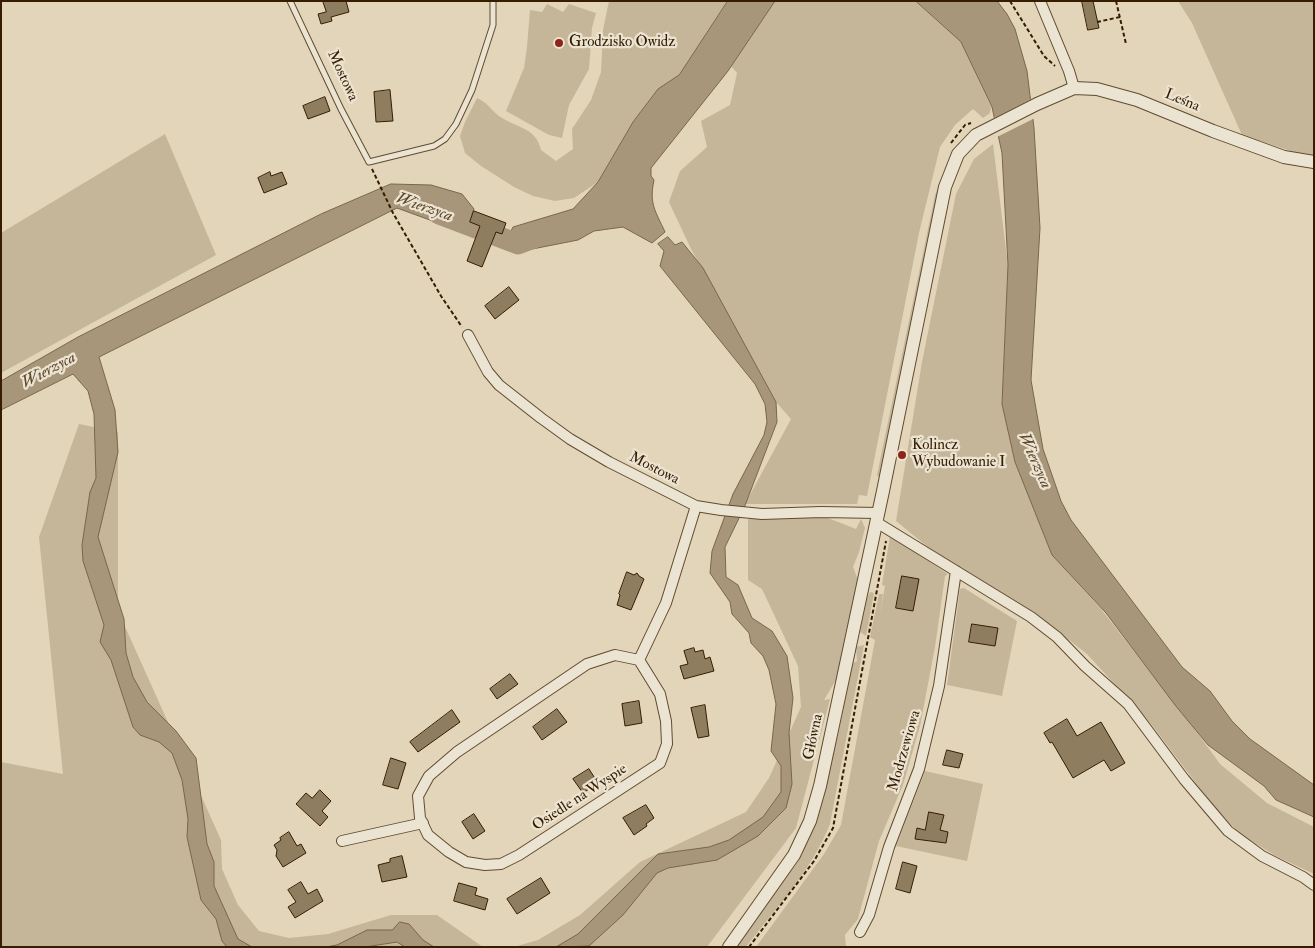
<!DOCTYPE html>
<meta charset="utf-8">
<style>
body{margin:0}
#map{position:relative;width:1315px;height:948px;overflow:hidden;background:#e2d5b9;font-family:"IM FELL Double Pica",serif}
canvas{display:block}
.frame{position:absolute;inset:0;border:2px solid #361d00;pointer-events:none}
</style>
<div id="map">
<canvas width="1315" height="948"></canvas>
<div class="frame"></div>
</div>
<script>
const ctx = document.querySelector('canvas').getContext('2d');
ctx.lineJoin = 'round';
function fillPath(path, color) {
  ctx.fillStyle = color;
  ctx.fill(path, 'evenodd');
}
function trace(path, color, width, dash) {
  ctx.strokeStyle = color;
  ctx.lineWidth = width;
  ctx.lineCap = dash ? 'butt' : 'round';
  ctx.setLineDash(dash || []);
  ctx.stroke(path);
}
function drawText(font, color, halo, rows, align = 'center') {
  ctx.font = font + ' "IM FELL Double Pica",serif';
  ctx.lineWidth = 4.5;
  ctx.setLineDash([]);
  ctx.textBaseline = 'middle';
  ctx.strokeStyle = halo;
  ctx.fillStyle = color;
  for (const [text, x, y, turn = 0] of rows) {
    ctx.save();
    ctx.translate(x, y);
    ctx.rotate((+turn || 0) * Math.PI / 180);
    ctx.textAlign = isNaN(turn) ? turn : align;
    if (halo) ctx.strokeText(text, 0, 0);
    ctx.fillText(text, 0, 0);
    ctx.restore();
  }
}
fillPath(new Path2D(`
 M609,1H728L679,75L658,89L633,122L598,182L574,198L555,201L533,196L514,187L481,166L465,153L460,136L465,122L477,98C487,102 491,110 499,116C516,128 536,127 541,150L556,161L573,149L572,129L591,100L601,72L603,30Z
 M775,1H916L961,42L991,107L990,113L983,118L973,109L955,125L940,147L919,233L867,496L859,495L857,504H745L791,419L776,402L691,249L669,202L680,171L707,147L701,121L730,105L737,73L731,66Z
 M1178,1H1314V157L1297,153L1242,135L1192,23Z
 M547,4L563,12L569,4L596,13L592,28L589,69L569,105L562,138L549,135L506,111L524,68L527,47L530,10L542,12Z
 M165,134L216,255L1,373V233Z
 M993,144L1008,266L1002,404L1015,462L1052,555L1101,609L1193,727L1220,764L1267,803L1314,827V874L1276,856L1240,834L1211,803L1151,724L1087,654L1051,626L962,575L896,521L922,362L956,194L974,159Z
 M940,182L880,479L877,475L935,195Z
 M79,424L118,432V611L221,840L222,869L238,905L259,931L289,938L328,934L391,915H437L483,947H1V762L63,774L39,537Z
 M784,517L828,518L856,529L861,519L865,528L859,552L853,567L858,580L840,673L824,700L830,699L796,828L707,947H514L538,940L580,915L640,862L746,812L769,778L801,707L798,666L762,589L748,580V519Z
 M890,536L948,574L945,576L935,647L920,726L903,785L879,841L858,919L845,935L846,947H756L824,854L841,825L875,640L870,637L879,594H883L880,614L885,586L882,585Z
 M964,588L1017,621L1002,696L947,685L960,589Z
 M870,592L874,593L866,636L860,632L867,598Z
 M864,645L830,824C812,870 776,908 746,947H737L766,904L798,862L815,826L839,731L853,663L857,661L856,647Z
 M925,771L983,784L967,861L896,846Z`), '#c5b69a');
const water = new Path2D(`
 M728,1H775L728,71L651,168V176L654,180C649,204 655,210 665,232L652,243L623,227L594,231L578,240L517,252L503,247L513,227L573,209L598,182L633,122L658,89L679,75Z
 M916,1H997L1007,14L1015,29L1027,71L1034,128L1040,228L1031,380L1043,449L1061,501L1071,520L1182,667L1210,691L1232,721L1250,739L1314,785V817L1276,800L1264,786L1208,745L1175,705L1106,613L1052,555L1015,462L1002,404L1008,265L1002,153L992,107L961,42Z
 M391,184L431,185L462,194L474,209L469,222L460,231L397,208L99,357L115,410L118,452L98,537L124,619L126,653L133,677L147,702L176,731L196,758L207,844L214,862V886L238,939L252,947H227L222,941L216,919L201,900L187,837L188,819L182,780L172,753L159,742L140,735L133,727L111,660L100,642L104,625L83,561L82,545L90,492L96,478L94,414L88,391L73,374L1,410V381L78,337L321,214Z
 M668,237L675,245L682,242L703,268L776,402L777,422L744,508L725,547L726,577L738,585L752,618L772,631L787,656L793,698L789,733L792,784L786,808L758,836L717,860L668,868L657,873L623,915L589,946L556,947L578,934L658,854L709,847L729,840L763,817L781,792V766L771,751L776,704L769,670L763,656L751,643L749,633L732,614L730,602L710,573L712,551L733,494L764,435L767,422L765,404L755,384L660,266L664,251L658,244Z
 M400,922L409,924L423,940L434,947H405L397,942L365,947H326L337,945L367,930H392Z`);
fillPath(water, '#a8967a');
trace(water, '#7a6649', 1);
fillPath(new Path2D(`
 M1033,98L1035,118L997,137L992,119Z`), '#e2d5b9');
trace(new Path2D(`
 M439,214L518,244L534,238`), '#a8967a', 21);
const building = new Path2D(`
 M323,1H346L349,12L331,17L332,21L321,24L318,14L326,12Z
 M1082,1H1093L1099,28L1088,30Z
 M390,90L393,121L376,122L374,92Z
 M325,97L330,111L308,119L303,106Z
 M270,172L271,176L282,172L287,184L264,193L258,178Z
 M474,211L506,223L502,234L496,232L482,267L467,261L480,226L470,222Z
 M509,287L519,300L495,319L485,306Z
 M627,572L634,575L637,573L639,576L644,579L631,610L617,605L620,595L619,594Z
 M902,576L919,579L913,611L896,608Z
 M972,624L998,628L995,646L969,642Z
 M694,648L695,652L703,650L705,659L710,657L714,671L684,679L680,666L688,664L684,651Z
 M510,674L518,684L497,699L490,689Z
 M639,701L642,723L625,726L622,704Z
 M705,705L709,736L698,738L691,708Z
 M557,709L567,722L542,740L533,727Z
 M452,710L460,722L418,752L410,742Z
 M1067,719L1077,736L1101,722L1125,763L1111,771L1104,760L1073,778L1052,742L1050,743L1044,733Z
 M947,750L963,754L959,768L943,765Z
 M391,758L406,763L398,789L383,785Z
 M589,769L598,783L583,793L573,779Z
 M320,790L331,801L322,811L328,817L320,826L296,804L306,793L312,798Z
 M646,805L654,818L646,824L647,826L634,835L623,818Z
 M929,812L944,815L940,830L948,832L946,843L915,839L917,828L925,830Z
 M474,814L485,831L473,839L462,822Z
 M289,832L297,846L301,844L306,853L283,867L276,856L277,850L274,845L281,840L280,838Z
 M402,856L407,877L382,882L378,865L390,862V859Z
 M903,862L917,866L910,893L896,889Z
 M541,878L550,893L517,914L507,899Z
 M301,882L308,894L317,889L323,901L295,918L288,907L296,902L288,890Z
 M459,883L477,888L475,895L488,899L485,910L454,901Z`);
fillPath(building, '#8f7d60');
trace(building, '#361d00', 1);
const service = new Path2D(`
 M290,1L341,109L369,162L434,146L445,139L456,124L472,90L493,25V1`);
const minor = new Path2D(`
 M1040,1L1069,71L1074,88
 M468,335L488,372L499,385L541,418L570,439L609,462L696,506L721,510L762,514L821,512L878,513
 M876,522L1031,617L1057,637L1085,666L1128,704L1184,779L1228,831L1262,856L1303,877L1314,885
 M639,660L615,655L587,664L457,752L429,776L418,796L420,818L428,835L449,852L466,862L485,865L501,864L519,855L660,763L667,744L666,721L660,694L639,660L666,603L696,506
 M342,841L423,823
 M860,932L869,915L889,847L919,769L939,686L956,571`);
const tertiary = new Path2D(`
 M729,947L794,855L810,821L820,786L883,491L945,187L958,154L976,135L1037,104L1074,88L1097,89L1137,100L1213,131L1284,157L1314,162`);
trace(service, '#614b2e', 7);
trace(minor, '#614b2e', 12);
trace(tertiary, '#614b2e', 14);
trace(new Path2D(`
 M1010,1L1044,56L1055,66
 M1116,1L1126,44
 M1097,22L1120,17
 M951,143L965,125L971,123
 M372,169L393,213L441,296L462,327
 M749,947L814,861L833,828L886,541`), '#361d00', 2, [4, 2.5]);
trace(service, '#ece4d2', 5);
trace(minor, '#ece4d2', 10);
trace(tertiary, '#ece4d2', 12);
for (const [x, y, r, color] of [
 [559,43,5,"#8f2418"],
 [902,455,5,"#8f2418"]
]) {
  const dot = new Path2D();
  dot.arc(x, y, r, 0, 2 * Math.PI);
  ctx.fillStyle = color;
  ctx.fill(dot);
  trace(dot, '#ece4d2', 2);
}
drawText('15px', '#361d00', '#ece4d2', [
 ["Grodzisko Owidz",569,43],
 ["Kolincz",912,446],
 ["Wybudowanie I",912,463]
], 'left');
drawText('15px', '#361d00', '#ece4d2', [
 ["Mostowa",342,76,65],
 ["Leśna",1182,101,23],
 ["Mostowa",654,469,27],
 ["Główna",814,737,-78],
 ["Modrzewiowa",905,751,-74],
 ["Osiedle na Wyspie",580,798,-33]
]);
drawText('italic 16px', '#5e472b', '#ece4d2', [
 ["Wierzyca",424,208,19],
 ["Wierzyca",49,371,-28],
 ["Wierzyca",1034,461,66]
]);
</script>
